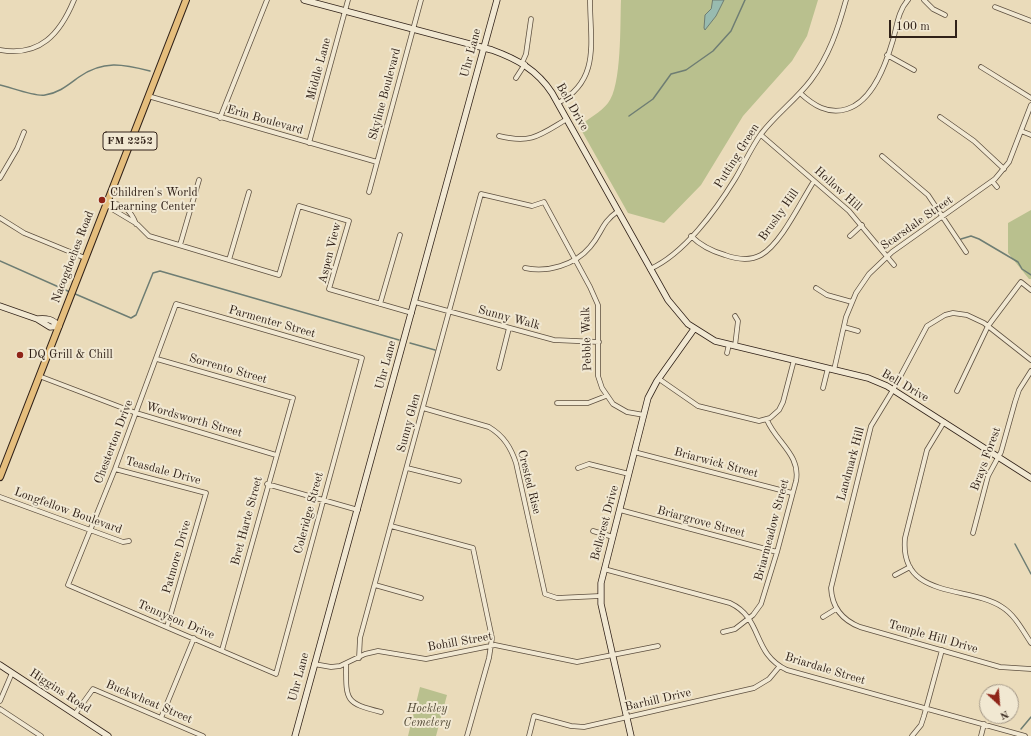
<!DOCTYPE html>
<style>
body{margin:0}
#map{position:relative;width:1031px;height:736px;overflow:hidden;background:#eadbba;font-family:"Old Standard TT",serif}
canvas{display:block}
.north{position:absolute;left:979px;top:684px;width:40px;height:40px;box-sizing:border-box;background:#f1e8d2;border:1px solid #a49888;border-radius:50%;rotate:154deg;font-size:11px;font-weight:700;line-height:16px;text-align:center;color:#302118}
.north::after{content:'';display:block;margin:auto;width:14px;height:18px;background:#8f2418;clip-path:polygon(50% 0,100% 100%,50% 72%,0 100%)}
.scale{position:absolute;left:889px;top:20px;width:68px;height:18px;box-sizing:border-box;border:2px solid #302118;border-top:0;padding-left:5px;font-size:12px;line-height:14px;white-space:nowrap;color:#302118;-webkit-text-stroke:3px #f1e8d2;paint-order:stroke}
</style>
<div id="map">
<canvas width="1031" height="736"></canvas>
<div class="north">N</div>
<div class="scale">100 m</div>
</div>
<script>
const ctx = document.querySelector('canvas').getContext('2d');
ctx.lineJoin = 'round';
function fillPath(path, color) {
  ctx.fillStyle = color;
  ctx.fill(path, 'evenodd');
}
function trace(path, color, width, dash) {
  ctx.strokeStyle = color;
  ctx.lineWidth = width;
  ctx.lineCap = dash ? 'butt' : 'round';
  ctx.setLineDash(dash || []);
  ctx.stroke(path);
}
function drawText(font, color, halo, rows, align = 'center') {
  ctx.font = font + ' "Old Standard TT",serif';
  ctx.lineWidth = 4;
  ctx.setLineDash([]);
  ctx.textBaseline = 'middle';
  ctx.strokeStyle = halo;
  ctx.fillStyle = color;
  for (const [text, x, y, turn = 0] of rows) {
    ctx.save();
    ctx.translate(x, y);
    ctx.rotate((+turn || 0) * Math.PI / 180);
    ctx.textAlign = isNaN(turn) ? turn : align;
    if (halo) ctx.strokeText(text, 0, 0);
    ctx.fillText(text, 0, 0);
    ctx.restore();
  }
}
fillPath(new Path2D(`
 M621,0H818L807,36L792,61L743,116L701,185L664,223L628,213L579,126C588,119 601,112 608,103C622,86 620,23 621,0Z
 M1031,210V279H1029L1008,253V223Z
 M420,687L447,695L436,736H408Z`), '#b9c08e');
const water = new Path2D(`
 M713,0H724L716,16L705,30L704,28L705,15L711,9Z`);
fillPath(water, '#98bbb0');
trace(water, '#6e7d73', 1);
trace(new Path2D(`
 M0,85C10,87 35,97 45,95C59,93 68,85 79,77C103,60 123,64 150,71
 M629,116L653,99L671,74L686,70L713,51L731,31L745,0
 M961,239L971,236L979,239L1018,262L1022,269L1031,275
 M0,261L70,292
 M73,293L131,318L136,315L153,273L160,271L399,340
 M410,343L435,350
 M1015,544L1031,574
 M1021,729L1031,717`), '#6e7d73', 1.5);
const street = new Path2D(`
 M924,0L933,9L945,15
 M995,7L1031,21
 M0,50C40,57 60,34 74,0
 M887,55L914,70
 M522,63L526,54L531,19
 M981,67L1031,98
 M516,78L525,64
 M800,93C813,105 828,115 847,109C873,101 886,64 893,40C897,26 898,11 908,0
 M148,96L377,162
 M558,103C601,80 590,41 590,0
 M940,117L974,141L1004,169
 M220,118L267,0
 M1021,131L1031,135
 M761,135L849,211L894,265
 M499,136C532,144 540,135 567,119
 M309,143L348,0
 M882,156L928,195L966,252
 M0,178L17,149L24,132
 M992,181L997,187
 M369,192L421,0
 M106,203L112,209L137,224L149,236L279,275L299,206L349,221L329,289L412,313
 M106,203C121,202 131,210 136,224
 M0,218L24,233L85,258
 M691,236C701,246 711,251 725,255C736,259 750,261 761,255C781,244 801,201 814,181
 M850,236L862,225
 M180,245L199,180
 M229,260L249,192
 M525,268C547,273 575,265 590,247C603,232 600,224 618,211
 M650,269C684,254 716,210 735,179C744,164 751,148 761,134C776,114 796,100 811,80C829,56 838,29 846,0
 M816,288L827,295L852,302
 M415,302L554,340L599,342
 M176,304L362,358L276,674L68,585L115,469Z
 M380,304L400,235
 M844,327L858,331
 M735,346L738,321L735,316
 M727,353L729,344
 M157,359L293,398L222,650
 M1031,360L984,323L967,315L953,313L945,315L927,326L893,390L871,426L831,588C832,608 842,620 860,627L1000,667L1031,669
 M499,368L509,328
 M834,370L846,317L856,293L869,274L892,252L995,179L1009,162L1031,105
 M39,376L136,413L276,455
 M659,379L698,406L759,421L770,418L779,410L783,402L794,360
 M823,388L828,368
 M957,391L988,326L1021,282L1031,290
 M557,403H588L606,396
 M423,408L489,427C504,436 511,448 516,463L545,594L557,598L600,596
 M944,422L927,450L905,538C899,600 969,585 1002,607C1015,615 1023,631 1031,643
 M634,452L792,493
 M407,468L459,481
 M578,468L589,464L629,474
 M115,469L206,493L167,627
 M267,484L358,510
 M0,497L123,542L129,541
 M620,510L777,552
 M391,526L473,548L492,638L489,658L467,736
 M593,531L613,537
 M973,533L988,476L1001,452L1015,402L1019,390L1031,371
 M604,569L730,603C764,619 751,653 787,670L1025,736
 M895,575L910,567
 M375,585L421,598
 M823,617L836,609
 M723,632L735,629L753,615L761,604L777,552L796,481C801,455 776,442 767,420
 M359,658L360,638L481,194L532,206L544,202L590,287L598,305V376L602,388L613,404L627,412L644,415
 M314,664L331,667L340,666L365,654L378,651L426,659L495,645L577,662L658,646
 M346,664C346,701 345,703 381,712
 M0,701L12,673
 M0,709L41,736
 M75,714L93,689L203,736
 M161,718L194,638
 M529,736L534,716L571,726L584,727L754,688L769,679L779,667
 M912,736L921,725L924,716L942,650
 M981,736L984,724`);
const secondary = new Path2D(`
 M304,0L492,50C517,59 537,70 552,93L668,300L688,324L715,341L868,378L887,386L1031,478
 M0,306L37,319L50,327L59,326
 M37,319C47,318 52,319 59,326
 M0,665L108,736
 M295,736L497,0
 M631,736L601,604V583L648,398L657,381L694,329`);
const primary = new Path2D(`
 M0,477L186,0`);
trace(street, '#5e5040', 5.5);
trace(secondary, '#302118', 7);
trace(primary, '#302118', 8);
trace(street, '#f1e8d2', 4);
trace(secondary, '#f1e8d2', 5.5);
trace(primary, '#e5be7d', 6);
for (const [x, y, r, color] of [
 [102,200,4,"#8f2418"],
 [20,355,4,"#8f2418"]
]) {
  const dot = new Path2D();
  dot.arc(x, y, r, 0, 2 * Math.PI);
  ctx.fillStyle = color;
  ctx.fill(dot);
  trace(dot, '#f1e8d2', 1.5);
}
for (const [x, y, w] of [
 [130,141,54]
]) {
  const box = new Path2D();
  box.roundRect(x - w / 2, y - 9, w, 18, 3);
  ctx.fillStyle = '#f1e8d2';
  ctx.fill(box);
  trace(box, '#302118', 1);
}
drawText('bold 11px', '#302118', null, [
 ["FM 2252",130,141]
]);
drawText('12px', '#302118', '#f1e8d2', [
 ["Uhr Lane",471,53,-75],
 ["Middle Lane",319,69,-75],
 ["Skyline Boulevard",385,94,-75],
 ["Bell Drive",572,107,60],
 ["Erin Boulevard",265,120,16],
 ["Putting Green",737,156,-58],
 ["Hollow Hill",838,189,42],
 ["Brushy Hill",779,215,-55],
 ["Scarsdale Street",917,223,-35],
 ["Aspen View",330,253,-76],
 ["Nacogdoches Road",73,257,-69],
 ["Sunny Walk",509,318,15],
 ["Parmenter Street",272,322,16],
 ["Pebble Walk",587,339,-92],
 ["Uhr Lane",386,365,-75],
 ["Sorrento Street",228,369,16],
 ["Bell Drive",905,386,30],
 ["Wordsworth Street",194,420,16],
 ["Sunny Glen",409,423,-75],
 ["Chesterton Drive",114,442,-69],
 ["Brays Forest",986,459,-70],
 ["Briarwick Street",716,463,15],
 ["Landmark Hill",851,464,-75],
 ["Teasdale Drive",163,471,15],
 ["Crested Rise",529,482,76],
 ["Longfellow Boulevard",68,511,20],
 ["Coleridge Street",309,513,-75],
 ["Bret Harte Street",247,521,-75],
 ["Briargrove Street",701,522,15],
 ["Bellcrest Drive",605,523,-75],
 ["Briarmeadow Street",772,530,-75],
 ["Patmore Drive",177,557,-74],
 ["Tennyson Drive",176,620,23],
 ["Temple Hill Drive",933,637,16],
 ["Bohill Street",460,642,-10],
 ["Briardale Street",825,669,17],
 ["Uhr Lane",299,677,-75],
 ["Higgins Road",60,691,33],
 ["Barhill Drive",658,700,-13],
 ["Buckwheat Street",149,702,23]
]);
drawText('12px', '#302118', '#f1e8d2', [
 ["Children's World",110,193],
 ["Learning Center",110,207],
 ["DQ Grill & Chill",28,355]
], 'left');
drawText('italic 12px', '#524936', '#f1e8d2', [
 ["Hockley",427,709],
 ["Cemetery",427,723]
]);
</script>
